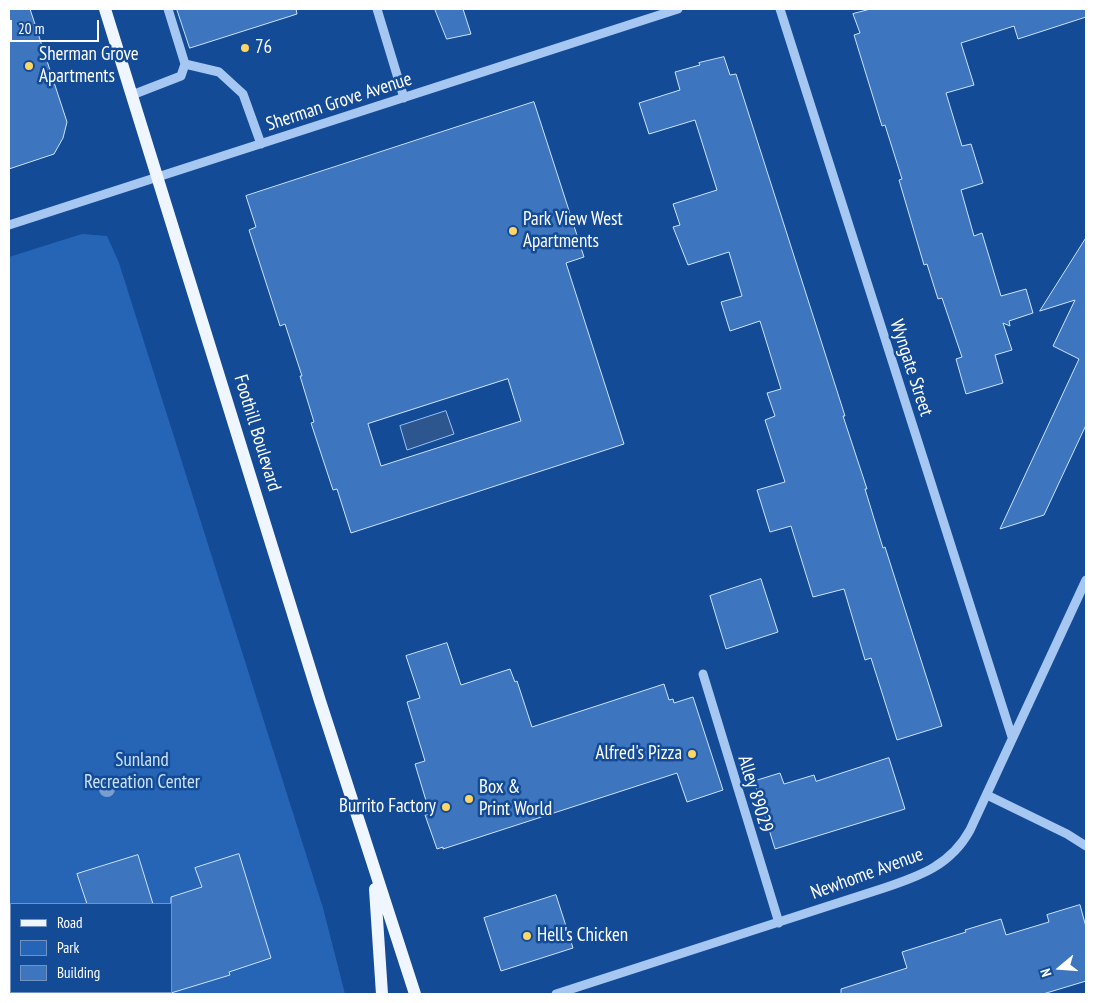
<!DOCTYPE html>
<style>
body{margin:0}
#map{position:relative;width:1095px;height:1003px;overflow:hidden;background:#144b97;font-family:"PT Sans Narrow",sans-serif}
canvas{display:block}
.frame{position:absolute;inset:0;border:10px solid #fff;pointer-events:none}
.legend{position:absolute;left:10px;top:903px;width:162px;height:90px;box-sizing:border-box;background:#144b97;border:1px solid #7293c1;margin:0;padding:6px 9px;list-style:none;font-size:15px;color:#fff}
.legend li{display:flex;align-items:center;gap:10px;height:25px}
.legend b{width:25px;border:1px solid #7293c1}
.north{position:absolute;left:1035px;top:943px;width:50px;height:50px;-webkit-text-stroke:4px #144b97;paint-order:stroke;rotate:252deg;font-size:14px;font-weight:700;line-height:20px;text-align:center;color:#fff}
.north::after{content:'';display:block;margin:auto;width:18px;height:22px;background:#fff;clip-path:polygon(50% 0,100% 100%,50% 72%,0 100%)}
.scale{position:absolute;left:10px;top:20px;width:89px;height:22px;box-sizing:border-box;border:2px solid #fff;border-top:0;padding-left:6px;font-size:15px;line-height:18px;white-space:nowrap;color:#fff;-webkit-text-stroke:4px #144b97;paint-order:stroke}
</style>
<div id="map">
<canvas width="1095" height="1003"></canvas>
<div class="frame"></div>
<ul class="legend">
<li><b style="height:6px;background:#f0f6ff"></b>Road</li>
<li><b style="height:14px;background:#2665b6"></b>Park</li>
<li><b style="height:14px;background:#3d75bf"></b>Building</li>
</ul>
<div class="north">N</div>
<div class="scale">20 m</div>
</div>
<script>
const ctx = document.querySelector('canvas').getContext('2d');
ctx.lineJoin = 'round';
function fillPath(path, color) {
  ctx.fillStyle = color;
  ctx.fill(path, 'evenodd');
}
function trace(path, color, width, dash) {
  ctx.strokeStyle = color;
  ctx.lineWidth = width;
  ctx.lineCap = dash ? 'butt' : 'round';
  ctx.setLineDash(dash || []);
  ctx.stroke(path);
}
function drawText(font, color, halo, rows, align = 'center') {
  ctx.font = font + ' "PT Sans Narrow",sans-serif';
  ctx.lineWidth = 5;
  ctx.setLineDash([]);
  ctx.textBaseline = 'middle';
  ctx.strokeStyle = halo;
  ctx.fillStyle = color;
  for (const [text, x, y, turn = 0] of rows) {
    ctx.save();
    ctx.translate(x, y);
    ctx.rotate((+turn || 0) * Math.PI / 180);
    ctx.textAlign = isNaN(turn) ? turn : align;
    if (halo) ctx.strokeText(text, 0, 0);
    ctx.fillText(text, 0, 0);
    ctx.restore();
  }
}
fillPath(new Path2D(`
 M82,234L107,236L119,263L323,908L345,994H9V257ZM11,904H171V992H11Z`), '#2665b6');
const water = new Path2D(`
 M446,411L454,434L407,450L400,426Z`);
fillPath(water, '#2d568e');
trace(water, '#97c1f5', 1);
const building = new Path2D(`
 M9,9H30L67,122L63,138L54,154L9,169Z
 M177,9H296L297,14L190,48Z
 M435,9H463L471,34L447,39Z
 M871,9H1086V17L1018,39L1014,26L961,43L974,85L946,93L962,146L971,144L983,183L961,190L974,236L982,233L1001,296L1026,289L1033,313L1009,321L1010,326L1003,323L1012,350L995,355L1003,383L966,394L956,359L962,357L942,298L938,299L927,264L924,265L899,180L902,179L885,125L882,126L854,35L860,33L853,14Z
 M724,57L730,75L736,74L845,416H843L867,489H865L883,548L885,547L942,726L897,740L871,658L865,660L844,589L813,597L791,526L770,532L757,490L785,482L765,420L775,416L767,393L781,389L760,321L730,331L721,302L742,296L729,252L688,265L673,227L680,225L673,204L717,190L695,120L649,134L639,103L680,90L675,72L700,65L699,63Z
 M534,102L584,257L566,263L624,444L351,533L337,489L333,490L311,423L314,422L300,376H302L285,324L280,326L249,230L256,227L246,196ZM508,379L521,421L381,466L368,424Z
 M1086,238V425L1044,515L1000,529L1079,359L1053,346L1075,300L1040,311Z
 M761,579L778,632L726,649L710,596Z
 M447,643L461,685L510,669L515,682L517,681L532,727L664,684L669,700L673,699L674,703L693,697L723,790L687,802L677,773L486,835L443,849V847L437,849L425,815L430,814L415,764L425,761L407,702L420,698L406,656Z
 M889,758L905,809L775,849L754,781L780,773L784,784L814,775L816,781Z
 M239,854L271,958L229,972L230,975L171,993V897L202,887L195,868Z
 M138,855L153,904H87L77,874Z
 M556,895L573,948L501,971L484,918Z
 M1080,905L1086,927V981L1043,994H841V989L907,968L902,952L966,932L965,930L1001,919L1006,935L1049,922L1047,915Z`);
fillPath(building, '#3d75bf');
trace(building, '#cce2fd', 1);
trace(new Path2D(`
 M377,9L404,98
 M780,9L1012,737
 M185,64L219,72L243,94L261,144
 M132,95L181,76L185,64L168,9
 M9,225L678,9
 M703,674L779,923
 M987,795L1067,834L1086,846
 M556,994L884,888C920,876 951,865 970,830L1086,580`), '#a5c7f2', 9);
trace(new Path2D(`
 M105,9L320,701L415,994
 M375,889L382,994`), '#f0f6ff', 12);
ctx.fillStyle = '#799ecf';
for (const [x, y] of [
 [107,789]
]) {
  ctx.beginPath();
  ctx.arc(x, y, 8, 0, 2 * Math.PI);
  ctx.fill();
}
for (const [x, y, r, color] of [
 [245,48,5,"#ffd566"],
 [29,66,5,"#ffd566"],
 [513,231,5,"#ffd566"],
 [692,754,5,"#ffd566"],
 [469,799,5,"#ffd566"],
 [446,807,5,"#ffd566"],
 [527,936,5,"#ffd566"]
]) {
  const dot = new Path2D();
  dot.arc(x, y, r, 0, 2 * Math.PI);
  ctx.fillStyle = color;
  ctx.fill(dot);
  trace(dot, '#144b97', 2);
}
drawText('19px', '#fff', '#144b97', [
 ["76",255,48],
 ["Sherman Grove",39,55],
 ["Apartments",39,77],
 ["Park View West",523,220],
 ["Apartments",523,242],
 ["Alfred's Pizza",682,754,"right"],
 ["Box &",479,788],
 ["Print World",479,810],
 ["Burrito Factory",436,807,"right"],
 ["Hell's Chicken",537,936]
], 'left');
drawText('19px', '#fff', '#144b97', [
 ["Sherman Grove Avenue",339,102,-18],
 ["Wyngate Street",911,368,72],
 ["Foothill Boulevard",257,433,73],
 ["Alley 89029",755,794,73],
 ["Newhome Avenue",867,874,-20]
]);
drawText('19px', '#cce2fd', '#144b97', [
 ["Sunland",142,761],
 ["Recreation Center",142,783]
]);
</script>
